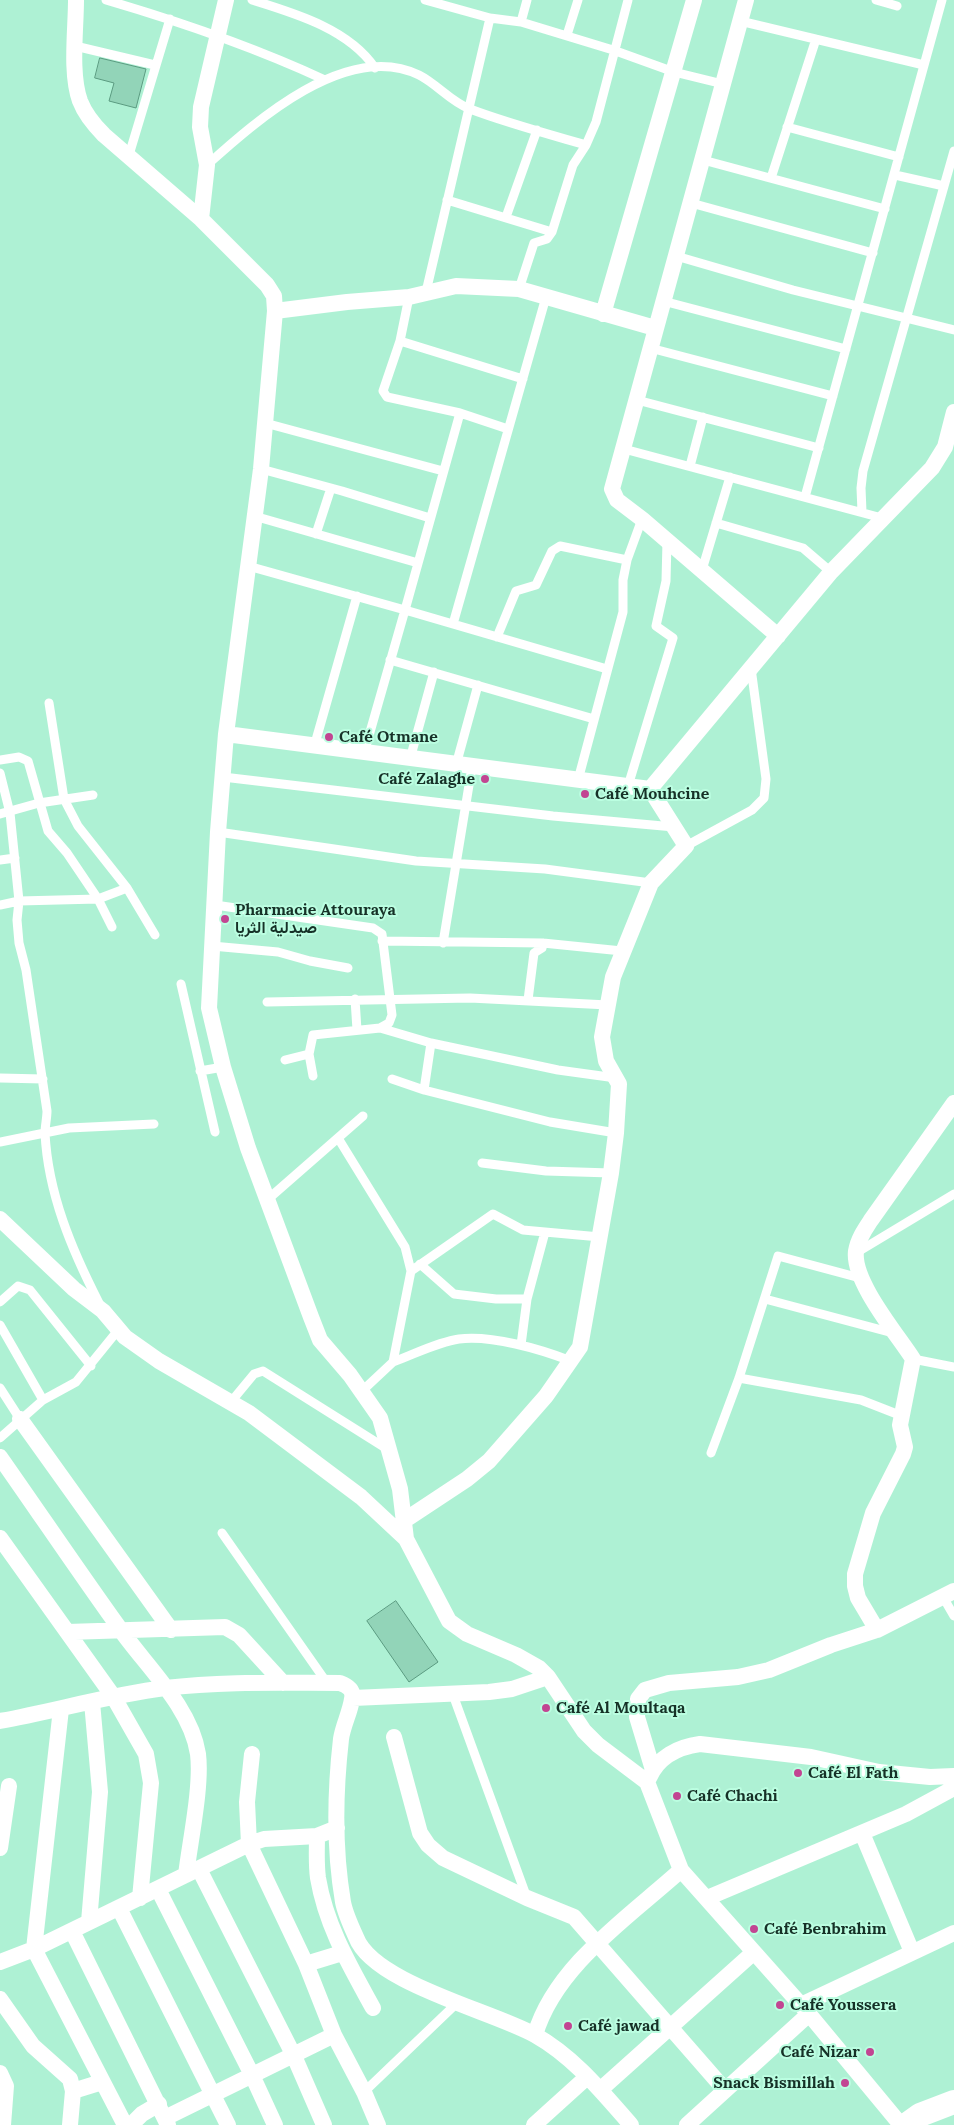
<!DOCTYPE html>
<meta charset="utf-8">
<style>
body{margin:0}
canvas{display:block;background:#aef1d4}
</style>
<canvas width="954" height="2125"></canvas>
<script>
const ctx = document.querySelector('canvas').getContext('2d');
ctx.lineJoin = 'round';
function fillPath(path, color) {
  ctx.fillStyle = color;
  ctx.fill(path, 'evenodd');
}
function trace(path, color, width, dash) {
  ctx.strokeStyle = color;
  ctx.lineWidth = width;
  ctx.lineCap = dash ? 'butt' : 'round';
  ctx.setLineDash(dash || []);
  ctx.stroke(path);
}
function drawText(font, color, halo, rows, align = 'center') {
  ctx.font = font + ' Lora,Vazirmatn,serif';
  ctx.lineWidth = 4;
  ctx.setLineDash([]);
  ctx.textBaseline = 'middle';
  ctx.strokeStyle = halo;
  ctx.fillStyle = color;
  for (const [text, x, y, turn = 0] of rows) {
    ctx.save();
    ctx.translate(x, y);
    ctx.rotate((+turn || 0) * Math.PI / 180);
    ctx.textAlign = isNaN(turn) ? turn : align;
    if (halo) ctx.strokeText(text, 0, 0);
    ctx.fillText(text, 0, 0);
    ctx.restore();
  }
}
const building = new Path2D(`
 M100,58L146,69L136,108L109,101L114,83L95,78Z
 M396,1601L438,1662L409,1682L367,1621Z`);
fillPath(building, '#92d4b8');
trace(building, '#5b9b81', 1);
trace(new Path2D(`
 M106,0C181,22 254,47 325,80
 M252,0C294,13 349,29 375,68
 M425,0L490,18L521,22L613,50L674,72L723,84
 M876,0L897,6
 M740,21L924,65
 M521,22L527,0
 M567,35L578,0
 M75,46L155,65
 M787,127L899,157
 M129,155L170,19
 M703,160L885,209
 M207,165C256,121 347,40 419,75C437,84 451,102 470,109C507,123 548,134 586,145
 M895,175L944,186
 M771,178L816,39
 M447,200L552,232
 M691,203L873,253
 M506,217L537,130
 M676,256L793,290L954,330
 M519,289L534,243L547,239L552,232L573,165L586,145L596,122L628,0
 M426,292L490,18
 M409,297L400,341L383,391L387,397L460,413L508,429
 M663,301L846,349
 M400,341L523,379
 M650,348L833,396
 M637,400L819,448
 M265,423L443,471
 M624,449L882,518
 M690,466L703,417
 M261,469L342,491L430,518
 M805,497L942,0
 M862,512L861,488L863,471L954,151
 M254,516L418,563
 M716,523L803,548L831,572
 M316,534L331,488
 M248,566L405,610L460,413
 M702,570L730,477
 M453,624L546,297
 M497,637L516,591L536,585L552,551L560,546L627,560
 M390,660L594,719
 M49,703L64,799L78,826L127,888L155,935
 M314,747L357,596
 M364,753L405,610L607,669
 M410,759L434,672
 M0,760L19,757L28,761L48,831L67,853L98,899L112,927
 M456,765L478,685
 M0,773L10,813L19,901L17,920L19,943L26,970L47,1111C47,1118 45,1126 45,1133C48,1194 72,1250 99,1303
 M223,777L553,816L674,827
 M578,780L623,612V580L627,560L642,519
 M628,786L673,638L656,626L666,581L667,541
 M0,814L39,803L93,795
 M218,832L416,861L545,869L651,883
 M686,846L752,810L764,798L766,779L751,668
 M0,860L15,858
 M0,905L19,901L98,899L127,888
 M215,905L373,928L382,934L392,1015L389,1023L380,1028L313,1035L309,1054L313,1076
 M382,941L543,943L622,951
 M443,943L472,767
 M212,946L278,952L310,961L348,968
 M181,984L215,1132
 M355,999L357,1030
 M528,1000L534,953L542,948L543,943
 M267,1002L470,998L608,1005
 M380,1028L431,1043
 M285,1060L309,1054
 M200,1071L223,1067
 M0,1078L43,1079
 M392,1079L424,1090
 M616,1133L550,1122L424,1090L431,1043L558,1070L616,1078
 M338,1138L405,1247L411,1271L393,1362L362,1391
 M0,1142L69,1128L154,1124
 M482,1163L546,1171L611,1173
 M267,1200L363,1116
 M856,1253L954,1194
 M420,1264L454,1294L496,1299H527
 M411,1271L493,1214L523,1230L600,1237
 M765,1299L893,1333
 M0,1302L18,1286L30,1290L91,1366
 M0,1325L43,1400
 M521,1345L527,1299L545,1232
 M913,1359L954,1367
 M393,1362C413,1355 437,1342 459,1339C492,1335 540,1349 571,1361
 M739,1378L861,1400L902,1416
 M0,1388L20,1419
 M230,1403L254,1374L263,1371L387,1449
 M0,1438L43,1400L76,1382L119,1329
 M711,1453L739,1378L778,1256L860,1278
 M222,1533L327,1683
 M943,1597L954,1616
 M452,1692L527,1898
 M364,2092L457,2003`), '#fff', 9);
trace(new Path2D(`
 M76,0C76,30 70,73 80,101C85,114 94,125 104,135L201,219L267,285L274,296L275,311
 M746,0L612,489L617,500L642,519L778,636
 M201,219L207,165L200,127L201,107L226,0
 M603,314L694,0
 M226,734L650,789L831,572L932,468L945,447L954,412
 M0,1219L74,1289L103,1311L125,1337L159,1361L249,1413L361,1497L406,1539
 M20,1419L171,1630
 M0,1457C40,1514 79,1572 120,1629C146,1666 191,1707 198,1754C202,1786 190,1841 186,1875
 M405,1520L467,1479L489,1461L546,1396L580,1347L611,1173L616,1133L619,1084L606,1061L602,1037L613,977L651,883L686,846L650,789
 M0,1538L113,1696L146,1754L151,1783L140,1898
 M877,1630L858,1598L855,1586V1574L873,1513L903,1454L905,1447L900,1425L913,1359C897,1334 852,1281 856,1251C858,1239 865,1229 871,1220L954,1103
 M67,1632L225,1627L239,1635L283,1683
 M548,1677L539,1668L516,1655L467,1634L449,1621L406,1539L400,1489L380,1418L350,1375L320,1340L311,1317L248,1148L223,1067L209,1008L218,832L226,734L261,469L275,311L347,302L409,297L456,286L519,289L655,328
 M353,1698L489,1692L512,1689L548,1677L584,1731L598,1745L647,1782L681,1870L809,2014L901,2125
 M61,1709L34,1949L125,2125
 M0,1721C55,1711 109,1695 165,1688C223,1681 282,1683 340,1683C348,1686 354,1690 352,1699C350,1713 343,1725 341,1739C335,1792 334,1849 343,1902C345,1913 351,1926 356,1937C373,1983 492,2011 535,2035C574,2057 602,2092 631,2125
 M394,1737L420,1833L428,1845L443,1858L527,1898L574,1917L725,2090
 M252,1754L247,1802L249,1844L306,1964L334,2035L364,2092L378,2125
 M653,1770L637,1717L638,1699L645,1690L669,1683L738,1677L769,1670L831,1645L877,1630L954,1591
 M649,1778C658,1757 678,1747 700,1744L811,1757L879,1772L930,1777L954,1776
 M862,1833L912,1952
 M317,1836C317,1849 316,1864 318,1878C326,1926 350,1966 373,2008
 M0,1848L9,1786
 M199,1869L294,2056L324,2125
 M158,1889L252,2075L275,2125
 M707,1898L906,1814L954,1788
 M119,1908L228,2125
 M89,1922L100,1792L92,1702
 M72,1931L168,2125
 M0,1962L34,1949L249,1844L264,1839L317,1836L337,1828
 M306,1964L342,1953
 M0,1999L33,2046L70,2079L73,2091L70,2125
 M801,2005L954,1933
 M535,2035C555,1966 629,1917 681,1870
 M0,2073L6,2086L3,2125
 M600,2090L754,1952
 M73,2091L102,2082
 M165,2118L334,2035
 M131,2125L142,2114L159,2104
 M534,2125L587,2077
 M687,2125L809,2014`), '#fff', 16);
trace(new Path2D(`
 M906,2125L920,2115L954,2102`), '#fff', 24);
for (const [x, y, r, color] of [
 [329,737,5,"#c24592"],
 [485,779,5,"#c24592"],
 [585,794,5,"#c24592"],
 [225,919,5,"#c24592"],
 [546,1708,5,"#c24592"],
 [798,1773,5,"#c24592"],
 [677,1796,5,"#c24592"],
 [754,1929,5,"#c24592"],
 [780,2005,5,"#c24592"],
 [568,2026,5,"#c24592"],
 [870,2052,5,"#c24592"],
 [845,2083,5,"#c24592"]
]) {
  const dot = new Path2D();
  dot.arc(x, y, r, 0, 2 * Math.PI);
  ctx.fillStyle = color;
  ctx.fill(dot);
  trace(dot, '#bbfee1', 2);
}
drawText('bold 16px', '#163127', '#bbfee1', [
 ["Café Otmane",339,737],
 ["Café Zalaghe",475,779,"right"],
 ["Café Mouhcine",595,794],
 ["Pharmacie Attouraya",235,910],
 ["صيدلية الثريا",235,928],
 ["Café Al Moultaqa",556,1708],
 ["Café El Fath",808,1773],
 ["Café Chachi",687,1796],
 ["Café Benbrahim",764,1929],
 ["Café Youssera",790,2005],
 ["Café jawad",578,2026],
 ["Café Nizar",860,2052,"right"],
 ["Snack Bismillah",835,2083,"right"]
], 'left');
</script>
